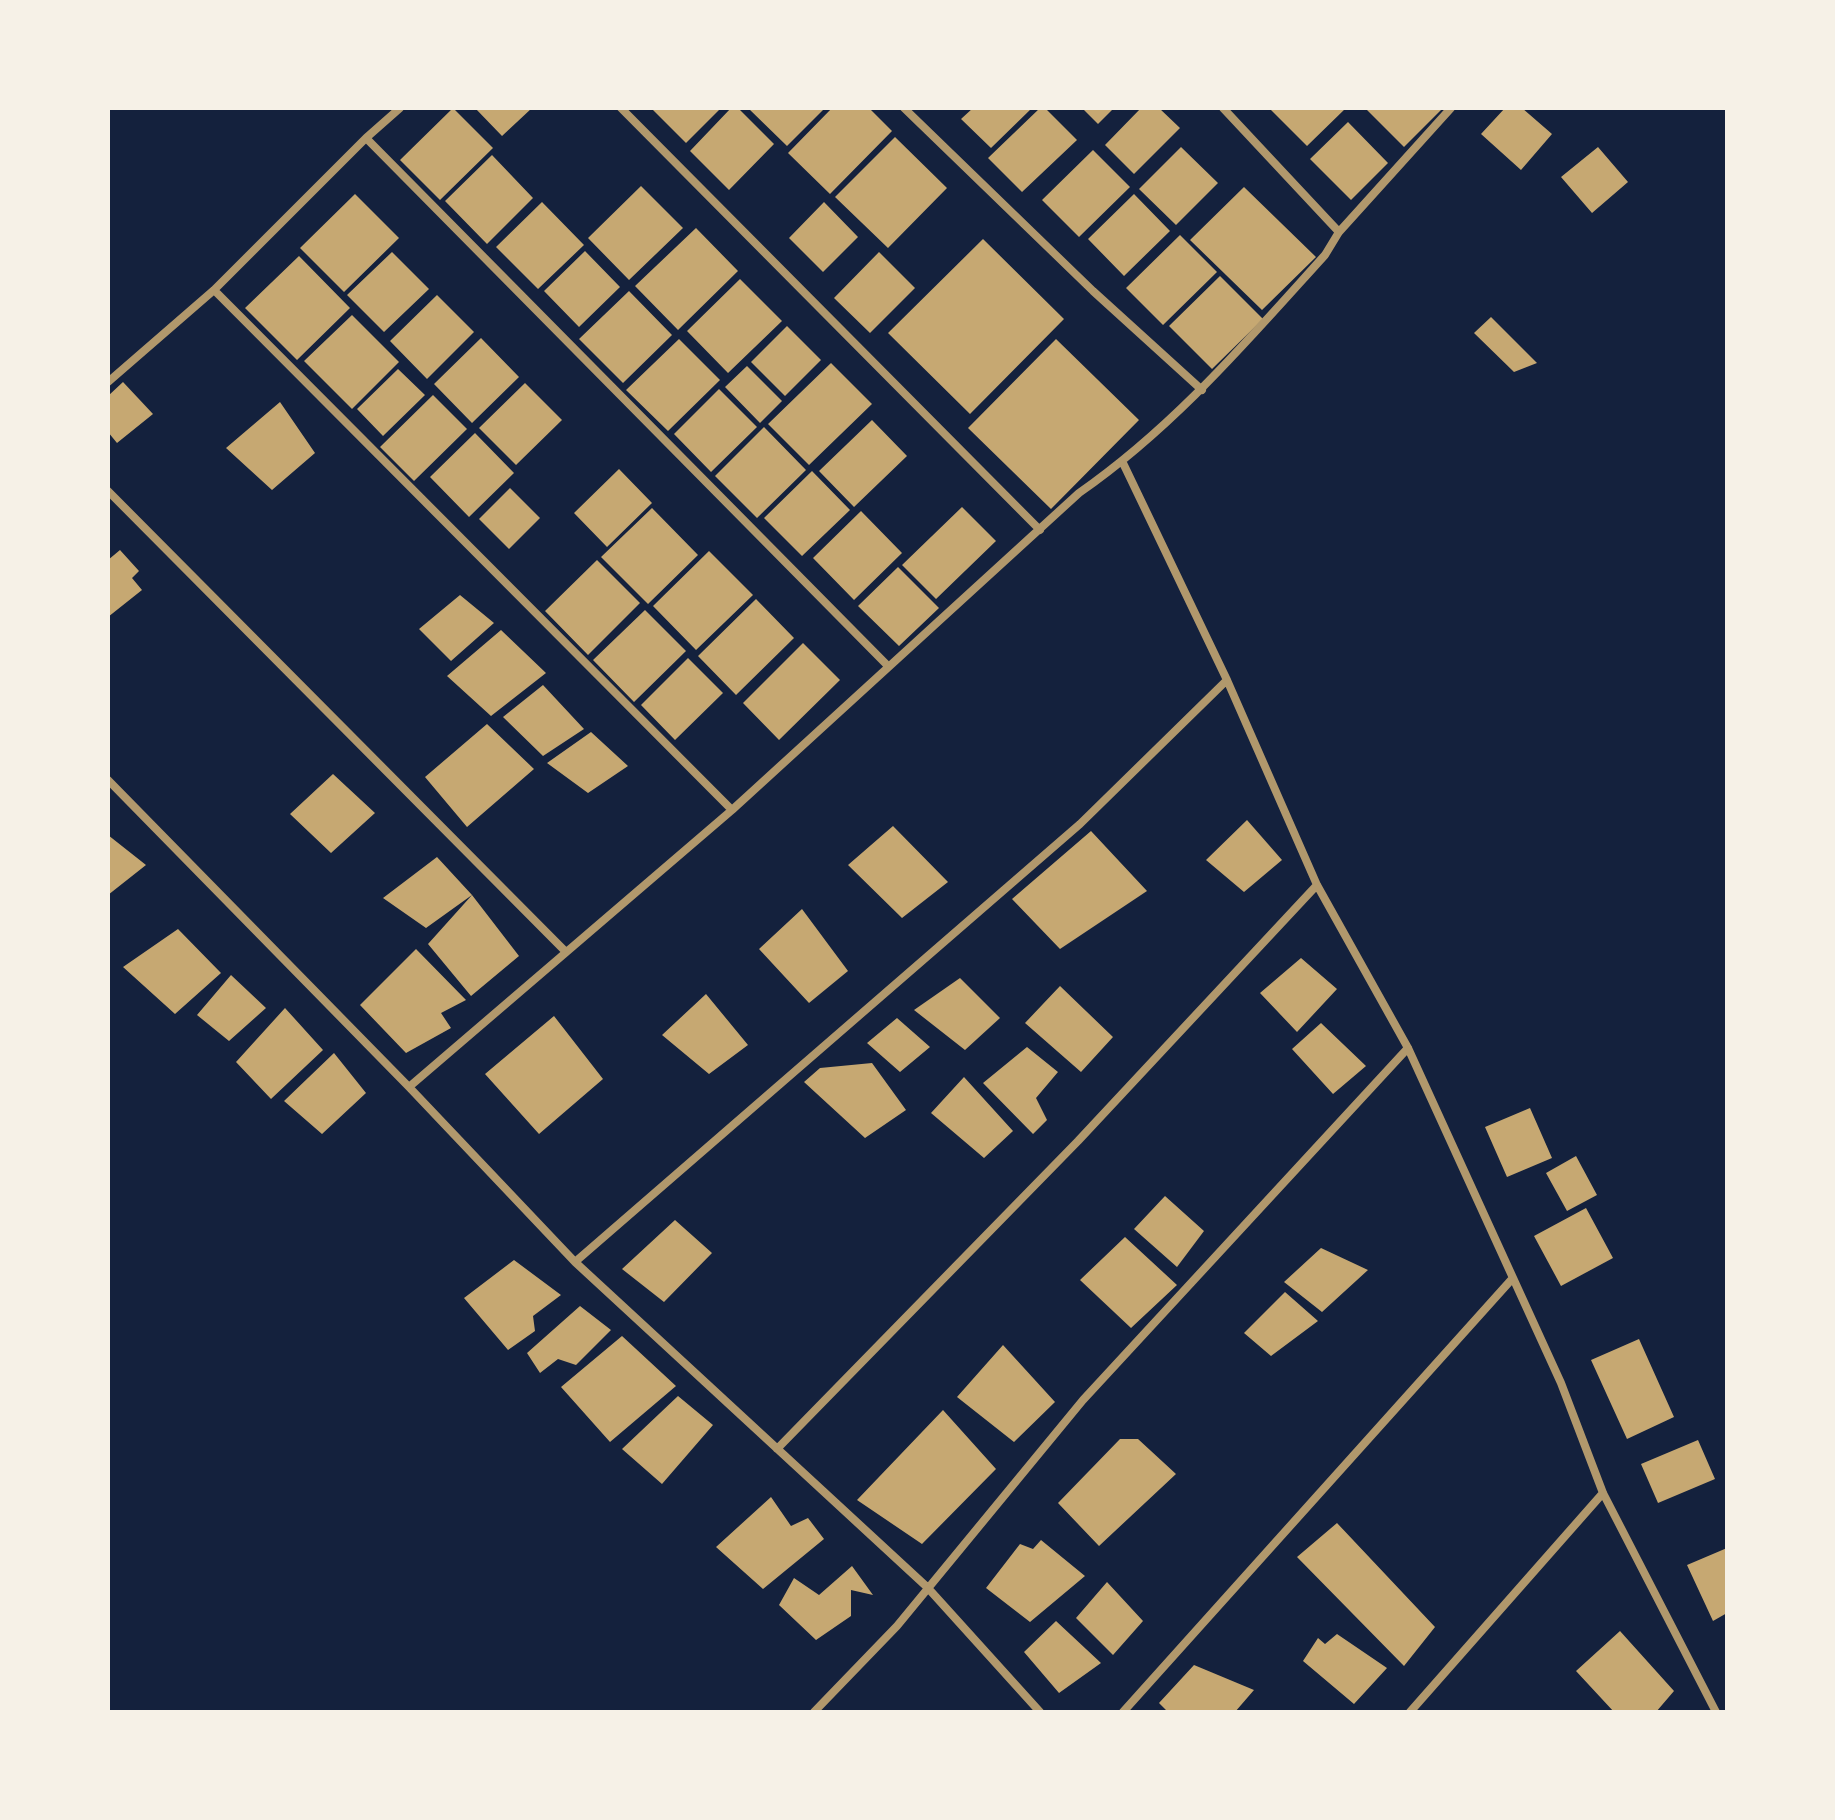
<!DOCTYPE html>
<style>
body{margin:0}
#map{position:relative;width:1835px;height:1820px;overflow:hidden;background:#14213d;font-family:Poppins,sans-serif}
canvas{display:block}
.frame{position:absolute;inset:0;border:110px solid #f6f1e7;pointer-events:none}
</style>
<div id="map">
<canvas width="1835" height="1820"></canvas>
<div class="frame"></div>
</div>
<script>
const ctx = document.querySelector('canvas').getContext('2d');
ctx.lineJoin = 'round';
function fillPath(path, color) {
  ctx.fillStyle = color;
  ctx.fill(path, 'evenodd');
}
function trace(path, color, width, dash) {
  ctx.strokeStyle = color;
  ctx.lineWidth = width;
  ctx.lineCap = dash ? 'butt' : 'round';
  ctx.setLineDash(dash || []);
  ctx.stroke(path);
}
fillPath(new Path2D(`
 M453,108L493,148L440,200L400,160Z
 M475,108H532L502,136Z
 M651,108H721L686,143Z
 M731,108H738L774,144L729,190L690,151Z
 M748,108H825L787,146Z
 M832,108H869L892,131L830,194L788,153Z
 M973,108H1032L991,148L961,119Z
 M1040,108H1045L1077,140L1022,192L988,158Z
 M1082,108H1114L1098,124Z
 M1141,108H1159L1180,128L1134,174L1105,145Z
 M1269,108H1346L1307,146Z
 M1365,108H1443L1404,147Z
 M1505,108H1522L1552,134L1521,170L1481,134Z
 M1348,122L1388,163L1351,200L1310,159Z
 M895,137L947,188L888,248L835,197Z
 M1181,147L1218,183L1176,225L1139,189Z
 M1598,147L1628,182L1592,213L1561,177Z
 M1093,150L1130,187L1079,237L1042,200Z
 M492,155L533,198L487,244L445,201Z
 M641,186L683,228L629,280L588,238Z
 M1244,187L1316,257L1262,310L1190,240Z
 M355,194L399,238L344,292L300,248Z
 M1134,194L1170,231L1124,276L1088,239Z
 M542,202L584,245L538,289L496,247Z
 M824,202L858,237L823,272L789,238Z
 M696,228L738,271L678,330L635,286Z
 M1180,235L1217,272L1163,325L1126,288Z
 M983,239L1064,319L970,414L888,333Z
 M585,251L620,287L579,327L544,291Z
 M392,252L429,289L384,332L347,295Z
 M879,252L915,288L870,333L834,298Z
 M299,256L350,308L297,360L245,308Z
 M1220,276L1263,319L1212,369L1169,326Z
 M740,279L782,321L728,373L687,331Z
 M629,291L672,335L623,383L579,339Z
 M437,295L474,332L427,379L390,341Z
 M352,315L399,362L352,409L304,361Z
 M1491,317L1537,363L1514,372L1474,333Z
 M787,326L821,360L785,396L751,362Z
 M481,338L519,377L472,423L434,384Z
 M679,339L720,380L668,431L626,390Z
 M1056,339L1139,420L1051,509L968,428Z
 M831,363L872,404L809,465L768,424Z
 M747,366L782,401L760,423L725,387Z
 M398,369L425,395L383,436L357,409Z
 M123,382L153,414L117,443L108,432V396Z
 M525,383L562,420L516,465L479,428Z
 M719,389L757,427L711,472L674,434Z
 M433,395L467,429L414,481L380,447Z
 M280,402L315,453L272,490L226,448Z
 M872,420L907,456L854,507L819,471Z
 M764,427L806,470L757,518L715,476Z
 M475,433L514,473L469,517L430,477Z
 M619,469L652,503L607,547L574,513Z
 M812,471L850,510L802,556L764,518Z
 M510,488L540,518L509,549L479,519Z
 M962,507L996,541L936,599L902,565Z
 M652,508L698,555L648,604L601,557Z
 M861,511L902,553L854,600L813,558Z
 M120,550L139,571L132,578L142,590L108,617V560Z
 M709,551L753,595L696,650L653,606Z
 M597,560L640,603L588,655L545,611Z
 M898,567L939,608L899,646L858,606Z
 M460,595L494,623L451,661L419,629Z
 M756,599L794,638L736,695L698,656Z
 M645,610L686,651L634,702L593,660Z
 M501,630L546,673L491,716L447,676Z
 M803,643L840,680L779,740L743,703Z
 M688,658L723,693L675,740L641,705Z
 M543,685L584,729L543,756L503,717Z
 M487,724L534,769L467,827L425,777Z
 M591,732L628,766L588,793L547,763Z
 M333,774L375,813L331,853L290,814Z
 M1247,820L1282,860L1244,892L1206,860Z
 M893,826L948,882L902,918L848,865Z
 M1091,831L1147,891L1060,949L1012,899Z
 M108,835L146,865L108,895Z
 M437,857L472,895L519,956L471,996L428,944L472,895L426,928L383,898Z
 M802,909L848,971L809,1003L759,949Z
 M178,929L221,973L175,1014L123,967Z
 M416,949L466,1000L441,1013L451,1028L406,1053L360,1005Z
 M1301,958L1337,989L1297,1032L1260,993Z
 M231,975L266,1008L229,1041L197,1015Z
 M960,978L1000,1018L965,1050L914,1010Z
 M1060,986L1113,1037L1081,1072L1025,1023Z
 M706,994L748,1045L709,1074L662,1035Z
 M285,1008L323,1050L271,1099L236,1062Z
 M554,1016L603,1079L539,1134L485,1074Z
 M897,1018L930,1047L900,1072L867,1043Z
 M1321,1023L1366,1066L1333,1094L1292,1049Z
 M1027,1047L1058,1072L1036,1098L1047,1120L1033,1134L983,1083Z
 M334,1053L366,1093L322,1134L284,1101Z
 M872,1063L906,1110L865,1138L804,1082L820,1068Z
 M964,1077L1013,1131L984,1158L931,1113Z
 M1530,1108L1552,1158L1507,1177L1485,1127Z
 M1576,1156L1597,1195L1567,1211L1546,1173Z
 M1165,1196L1204,1231L1177,1267L1134,1229Z
 M1586,1208L1613,1258L1561,1286L1534,1236Z
 M675,1220L712,1253L664,1302L622,1269Z
 M1125,1237L1177,1285L1131,1328L1080,1280Z
 M1321,1248L1368,1270L1322,1312L1284,1282Z
 M514,1260L561,1295L533,1316L535,1331L508,1350L464,1298Z
 M1285,1292L1318,1321L1271,1356L1244,1333Z
 M580,1306L611,1330L576,1365L558,1359L540,1373L527,1353Z
 M622,1336L676,1386L610,1442L561,1387Z
 M1639,1339L1674,1417L1627,1439L1591,1360Z
 M1003,1345L1055,1402L1014,1442L957,1397Z
 M678,1396L713,1425L662,1484L622,1449Z
 M943,1410L996,1469L922,1544L857,1500Z
 M1120,1439H1138L1176,1474L1099,1546L1058,1503Z
 M1698,1440L1715,1479L1658,1503L1641,1464Z
 M771,1497L791,1526L808,1518L824,1539L763,1589L716,1547Z
 M1337,1523L1435,1627L1404,1666L1297,1557Z
 M1041,1540L1085,1576L1030,1622L986,1588L1020,1544L1033,1549Z
 M1727,1548V1613L1713,1621L1687,1565Z
 M852,1566L873,1595L851,1590V1616L816,1640L779,1605L794,1578L819,1595Z
 M1107,1582L1143,1621L1113,1655L1076,1618Z
 M1056,1621L1101,1663L1059,1693L1024,1652Z
 M1620,1631L1674,1691L1656,1712H1614L1576,1671Z
 M1337,1634L1387,1668L1354,1704L1303,1661L1318,1638L1325,1644Z
 M1194,1665L1254,1690L1235,1712H1168L1159,1703Z`), '#c6a872');
trace(new Path2D(`
 M621,108L1040,530
 M904,108L1093,291L1202,390
 M1223,108L1339,232
 M366,138L888,666
 M214,290L732,810
 M108,382L214,290L366,138L400,108
 M1123,463L1227,680L1317,885L1408,1048L1561,1383L1603,1493L1716,1712
 M108,491L565,951
 M108,780L409,1087L575,1262L927,1587L1040,1712
 M409,1087L732,810L1079,493C1174,427 1248,340 1325,255L1339,232L1451,108
 M575,1262L1080,824L1227,680
 M777,1449L1078,1141L1317,885
 M814,1712L897,1626L1083,1400L1408,1048
 M1123,1712L1512,1279
 M1410,1712L1603,1493`), '#b1986c', 8);
</script>
